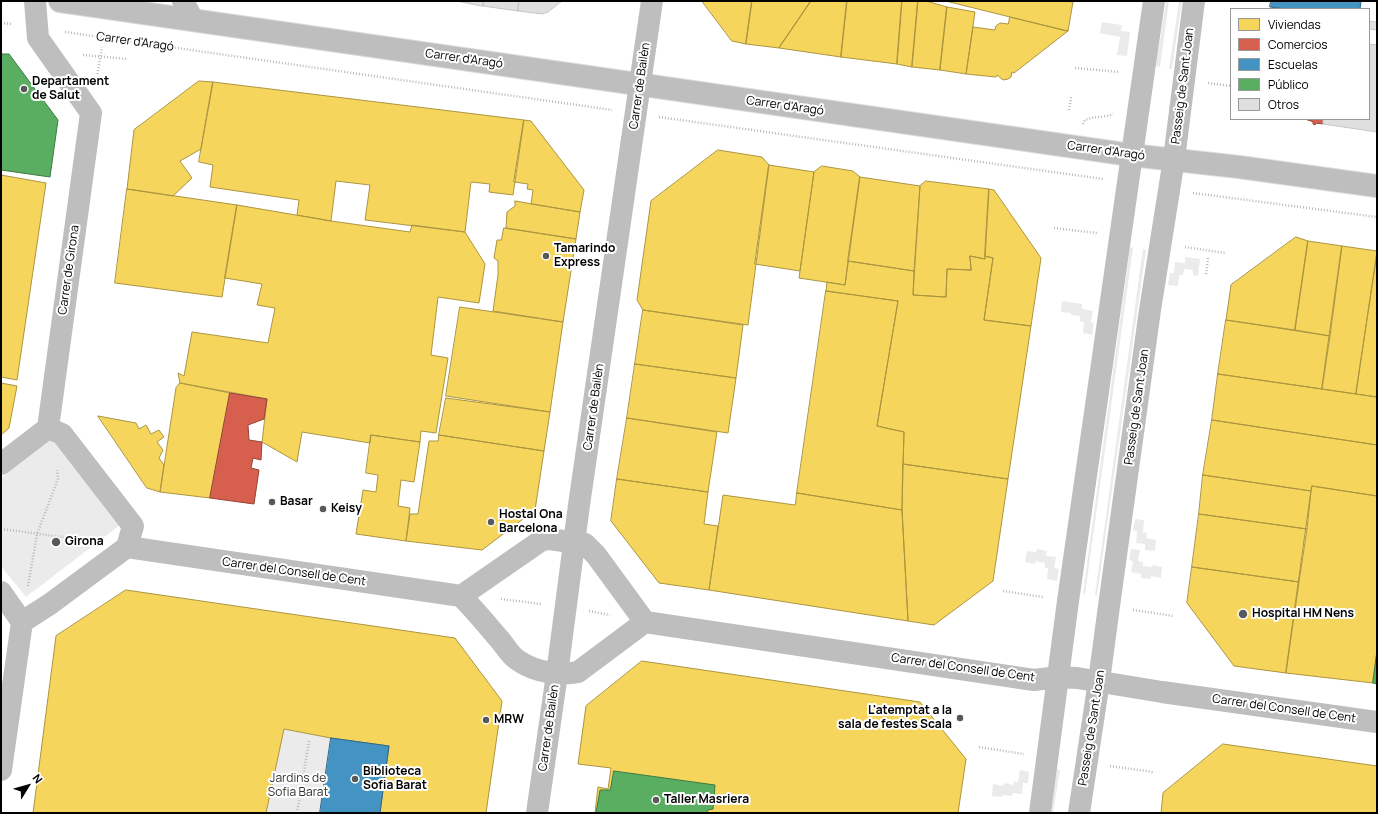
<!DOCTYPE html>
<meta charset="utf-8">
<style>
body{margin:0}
#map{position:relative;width:1378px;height:814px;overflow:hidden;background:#fff;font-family:Manrope,sans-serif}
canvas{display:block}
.frame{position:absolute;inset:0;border:2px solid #000;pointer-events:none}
.legend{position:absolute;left:1230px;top:8px;width:140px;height:112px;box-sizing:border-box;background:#fff;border:1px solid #999;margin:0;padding:5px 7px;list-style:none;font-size:12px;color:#000}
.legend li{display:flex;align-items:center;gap:8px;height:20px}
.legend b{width:20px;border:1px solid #999}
.north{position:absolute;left:8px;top:766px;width:40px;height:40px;-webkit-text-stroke:3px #fff;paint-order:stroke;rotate:53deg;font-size:11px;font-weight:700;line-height:16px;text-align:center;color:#000}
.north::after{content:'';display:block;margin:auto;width:14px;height:18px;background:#000;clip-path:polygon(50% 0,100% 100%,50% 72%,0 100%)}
</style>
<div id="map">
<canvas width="1378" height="814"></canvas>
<div class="frame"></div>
<ul class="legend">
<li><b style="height:11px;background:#f6d55c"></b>Viviendas</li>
<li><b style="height:11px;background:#d6604d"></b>Comercios</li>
<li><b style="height:11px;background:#4393c3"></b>Escuelas</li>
<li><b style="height:11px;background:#5aae61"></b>Público</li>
<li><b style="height:11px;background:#dfdfdf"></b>Otros</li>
</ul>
<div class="north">N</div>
</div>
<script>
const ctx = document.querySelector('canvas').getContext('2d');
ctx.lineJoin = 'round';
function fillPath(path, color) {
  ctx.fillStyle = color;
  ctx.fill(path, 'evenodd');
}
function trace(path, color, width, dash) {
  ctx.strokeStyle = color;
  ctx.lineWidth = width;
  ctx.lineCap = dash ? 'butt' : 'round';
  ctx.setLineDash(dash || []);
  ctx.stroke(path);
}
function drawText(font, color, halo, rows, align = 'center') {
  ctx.font = font + ' Manrope,sans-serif';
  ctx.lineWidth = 4;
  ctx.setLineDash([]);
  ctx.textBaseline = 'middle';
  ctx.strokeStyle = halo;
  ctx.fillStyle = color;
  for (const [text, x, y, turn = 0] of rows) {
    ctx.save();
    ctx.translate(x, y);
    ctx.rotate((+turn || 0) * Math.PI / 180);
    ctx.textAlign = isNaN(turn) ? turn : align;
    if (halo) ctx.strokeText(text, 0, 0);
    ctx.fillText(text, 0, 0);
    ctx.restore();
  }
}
fillPath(new Path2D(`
 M1166,1H1169L1160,67L1156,66Z
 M1179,1H1182L1172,69H1169Z
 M1102,22L1122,25L1121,31L1130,32L1127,56L1117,55L1120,37L1100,33Z
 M1130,247L1133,248L1085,594L1083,593Z
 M1143,249L1146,250L1097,596L1095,595Z
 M1185,257L1200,259L1198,276L1193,275V270L1184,269L1183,275H1179L1178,286L1168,285L1170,273H1174L1175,262L1185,263Z
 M1062,301L1082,304V309L1093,311L1091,322L1094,323L1092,335L1083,333L1084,322L1080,321V316L1071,315V313L1061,312Z
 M53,438L120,525L26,597L1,566V478Z
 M1135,519L1144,520L1143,532L1147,533L1146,538L1156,540L1155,551L1145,550V544L1136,543L1137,531L1133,530Z
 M1037,549L1047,551L1046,556L1056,557L1054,568L1059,569L1057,581L1047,579L1048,568H1045V563L1036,561L1035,564L1025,562L1027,551L1036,552Z
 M1131,549L1140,550L1138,561L1143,562V566L1152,567L1153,565L1162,567L1161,578L1151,576V579L1141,578V574L1131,572L1133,561L1129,560Z
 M284,729L331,738L320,813H266Z
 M1057,769L1060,770L1053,813H1051Z
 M1020,770L1029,772L1028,783H1023L1022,794L1013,793L1012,796L1002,795V797L992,796L993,784L1003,786L1004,783L1014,785V781L1018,782Z`), '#ebebeb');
const homes = new Path2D(`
 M702,1H752L746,44L732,41Z
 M752,1H811L779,48L746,44Z
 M811,1H847L841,57L779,48Z
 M847,1H902L897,64L841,57Z
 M902,1H918L912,67L897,64Z
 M918,1H926L947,7L940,70L912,67Z
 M946,1H1067L1073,2L1068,31Z
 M947,7L975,12L966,74L940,70Z
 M1010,17L1068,31L1014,73L1012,72L1011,77L1008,79L1003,80L997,75L996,77L966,74L973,27L995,30L996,26L1000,23L1008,24Z
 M199,81L213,82L201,149L180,161L192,178L173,196L127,189L134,130Z
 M213,82L524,120L513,195L489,192L490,184L471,182L465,232L365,220L370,185L336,181L331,221L297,215L299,200L210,187L213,165L199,162Z
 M524,120L531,121L584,190L580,212L531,204L533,190L527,189L528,184L514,182Z
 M718,150L762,157L769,165L748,325L643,310L637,300L651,201Z
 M769,165L814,172L800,271L755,264Z
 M822,166L853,171L860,177L845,285L799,278L814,172Z
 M1,175L46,183L17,380L1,377Z
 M860,177L920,186L914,271L848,261Z
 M926,181L989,189L985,259L970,256L971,270L947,269L946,297L913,295L920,186Z
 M127,189L237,205L222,297L115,283Z
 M989,189L994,190L1041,258L1031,326L984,320L993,258L985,256Z
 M515,201L580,212L576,239L506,228L507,212L515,206Z
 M237,205L331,221L410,232L412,225L465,232L485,264L479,303L438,297L431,355L448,358L436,433L421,431L420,442L371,435L370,443L302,432L297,462L262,442L267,399L180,383L178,373L184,376L192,332L268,343L275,308L257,305L262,284L225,278Z
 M504,228L576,239L563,322L493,311L498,275V261L494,258L497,240H501Z
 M1296,237L1308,241L1295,330L1226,320L1231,285Z
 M1308,241L1342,246L1330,336L1295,330Z
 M1342,246L1377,251L1356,394L1322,389Z
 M1377,254V391L1376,397L1356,394Z
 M970,256L985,259V256L993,258L984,320L1031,326L1008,479L903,464L904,432L877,426L898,301L826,291L827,282L845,285L848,261L914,271L913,295L946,297L947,269L971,270Z
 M826,291L898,301L877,426L904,432L902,510L797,493Z
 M460,307L563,322L550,412L446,396Z
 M643,310L743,325L736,378L635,364Z
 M1226,320L1330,336L1322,389L1218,374Z
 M635,364L736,378L728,433L627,418Z
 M1218,374L1377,397V445L1212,420Z
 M1,383L17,386L9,428L1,435Z
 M180,383L230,393L210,498L160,492L176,388Z
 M446,398L550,412L544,451L439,435Z
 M98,416L136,423L139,429L146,425L151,434L159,430L164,437L157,442L163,450L159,458L164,465L160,492L147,488Z
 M627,418L717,432L708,492L617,479Z
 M1212,420L1377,445V496L1312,486L1311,491L1203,475Z
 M371,435L420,442L414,482L401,480L398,506L410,508L406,541L356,534L363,490L376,492L378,475L366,473Z
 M439,435L544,451L535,510L482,550L406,541L410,514H418L429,441H438Z
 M903,464L1008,479L993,581L934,625L908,621L902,510Z
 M1203,475L1311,491L1307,529L1199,514Z
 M617,479L708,492L704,524L718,526L709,590L659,583L611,521Z
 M1312,486L1377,496V651L1373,683L1286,673Z
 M797,493L902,510L908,621L709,590L723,495L795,505Z
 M1199,514L1307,529L1299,582L1192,567Z
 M1192,567L1299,582L1286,673L1234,666L1187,603Z
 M126,590L455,638L502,701L486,813H380L389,746L331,738L284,729L266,813H33L56,636Z
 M642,661L920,702L966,759L958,813H595L598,787L608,789L611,768L578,764L586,706Z
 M1223,744L1377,766V813H1161L1163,793Z`);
fillPath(homes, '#f6d55c');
trace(homes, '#ac9540', 1);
const shops = new Path2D(`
 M1305,119H1323V124L1316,123L1315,125L1313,124V122Z
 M230,393L267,399L264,419L248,425L249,440L262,442L261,460L253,458L251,468L259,470L254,504L210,498Z`);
fillPath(shops, '#d6604d');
trace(shops, '#964336', 1);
const schools = new Path2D(`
 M1271,1H1361L1360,9H1286L1270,7Z
 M331,738L389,746L380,813H320Z`);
fillPath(schools, '#4393c3');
trace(schools, '#2f6788', 1);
const public = new Path2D(`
 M1,54H9L58,120L50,177L1,170Z
 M1377,651V684L1373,683Z
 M614,771L715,785L713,809L708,810L707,813H596L600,790H610Z`);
fillPath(public, '#5aae61');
trace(public, '#3f7a44', 1);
const building = new Path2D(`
 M457,1H484L483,6Z
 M484,1H519L518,11L483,6Z
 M519,1H562L548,12L542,14L518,11Z
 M1369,21L1377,22V30L1369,29Z
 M1369,44L1377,45V132L1323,124V119H1369Z`);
fillPath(building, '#dfdfdf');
trace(building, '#c6c6c6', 1);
const major = new Path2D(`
 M60,1L1131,155L1239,167L1377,186`);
trace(major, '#dbdbdb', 24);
trace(new Path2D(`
 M1,23L12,24
 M65,32L612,110
 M83,55L128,59
 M1075,68L1120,72
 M97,77L102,47
 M1208,83L1231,86
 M1069,110L1071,97
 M659,117L1103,179
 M1083,124L1085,120C1094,116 1104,118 1113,114
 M1193,193L1377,217
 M1054,228L1097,233
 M1185,247L1225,253
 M1206,274L1208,258
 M1,529L94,541
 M28,586L37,534L58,479L57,470
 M1003,591L1043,597
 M501,599L541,604
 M1133,610L1174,616
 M589,611L610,615
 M979,747L1024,754
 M1110,766L1153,772
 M297,813L309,741`), '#b9b9b9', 2.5, [1, 2]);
trace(new Path2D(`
 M183,1L193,20
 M48,428L62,434L133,526L127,547
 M1,464L48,428L91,113L38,38L35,1
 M1,592L22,622
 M461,596L542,540L549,539L585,544L596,555L645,622
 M1,770L22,622L50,604L127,547L461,596C475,610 487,625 500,640C506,647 511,657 519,661C535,672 560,676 578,672L645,622L1034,680L1058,677L1077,678L1162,692L1377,722
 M537,813L557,674L579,505L652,1
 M1040,813L1068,601L1154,1
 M1079,813L1099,681L1109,606L1150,310L1174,159L1194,1`), '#bebebe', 22);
trace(major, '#bebebe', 22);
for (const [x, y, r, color] of [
 [24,89,4,"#595959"],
 [546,256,4,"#595959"],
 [272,502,4,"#595959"],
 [323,509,4,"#595959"],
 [491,522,4,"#595959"],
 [56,542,5,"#595959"],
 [1243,614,5,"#595959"],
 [960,718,4,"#595959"],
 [486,720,4,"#595959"],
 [355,779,4,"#595959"],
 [656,800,4,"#595959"]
]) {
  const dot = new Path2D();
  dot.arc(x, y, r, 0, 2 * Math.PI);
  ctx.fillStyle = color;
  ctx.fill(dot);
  trace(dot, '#fff', 1.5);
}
drawText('12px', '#000', '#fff', [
 ["Carrer d'Aragó",135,42,8],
 ["Carrer d'Aragó",464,59,8],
 ["Carrer de Bailèn",640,86,-82],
 ["Passeig de Sant Joan",1183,86,-83],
 ["Carrer d'Aragó",785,106,8],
 ["Carrer d'Aragó",1106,151,8],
 ["Carrer de Girona",69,270,-82],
 ["Carrer de Bailèn",594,407,-82],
 ["Passeig de Sant Joan",1137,407,-82],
 ["Carrer del Consell de Cent",294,572,8],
 ["Carrer del Consell de Cent",963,668,8],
 ["Carrer del Consell de Cent",1284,709,8],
 ["Carrer de Bailèn",549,728,-82],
 ["Passeig de Sant Joan",1092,728,-81]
]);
drawText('bold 12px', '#000', '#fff', [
 ["Departament",32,82],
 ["de Salut",32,96],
 ["Tamarindo",554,249],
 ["Express",554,263],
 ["Basar",280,502],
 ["Keisy",331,509],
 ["Hostal Ona",499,515],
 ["Barcelona",499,529],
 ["Girona",65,542],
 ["Hospital HM Nens",1252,614],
 ["L'atemptat a la",952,711,"right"],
 ["sala de festes Scala",952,725,"right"],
 ["MRW",494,720],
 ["Biblioteca",363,772],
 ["Sofia Barat",363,786],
 ["Taller Masriera",664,800]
], 'left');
drawText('12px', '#323232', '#fff', [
 ["Jardins de",298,779],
 ["Sofia Barat",298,793]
]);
</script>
